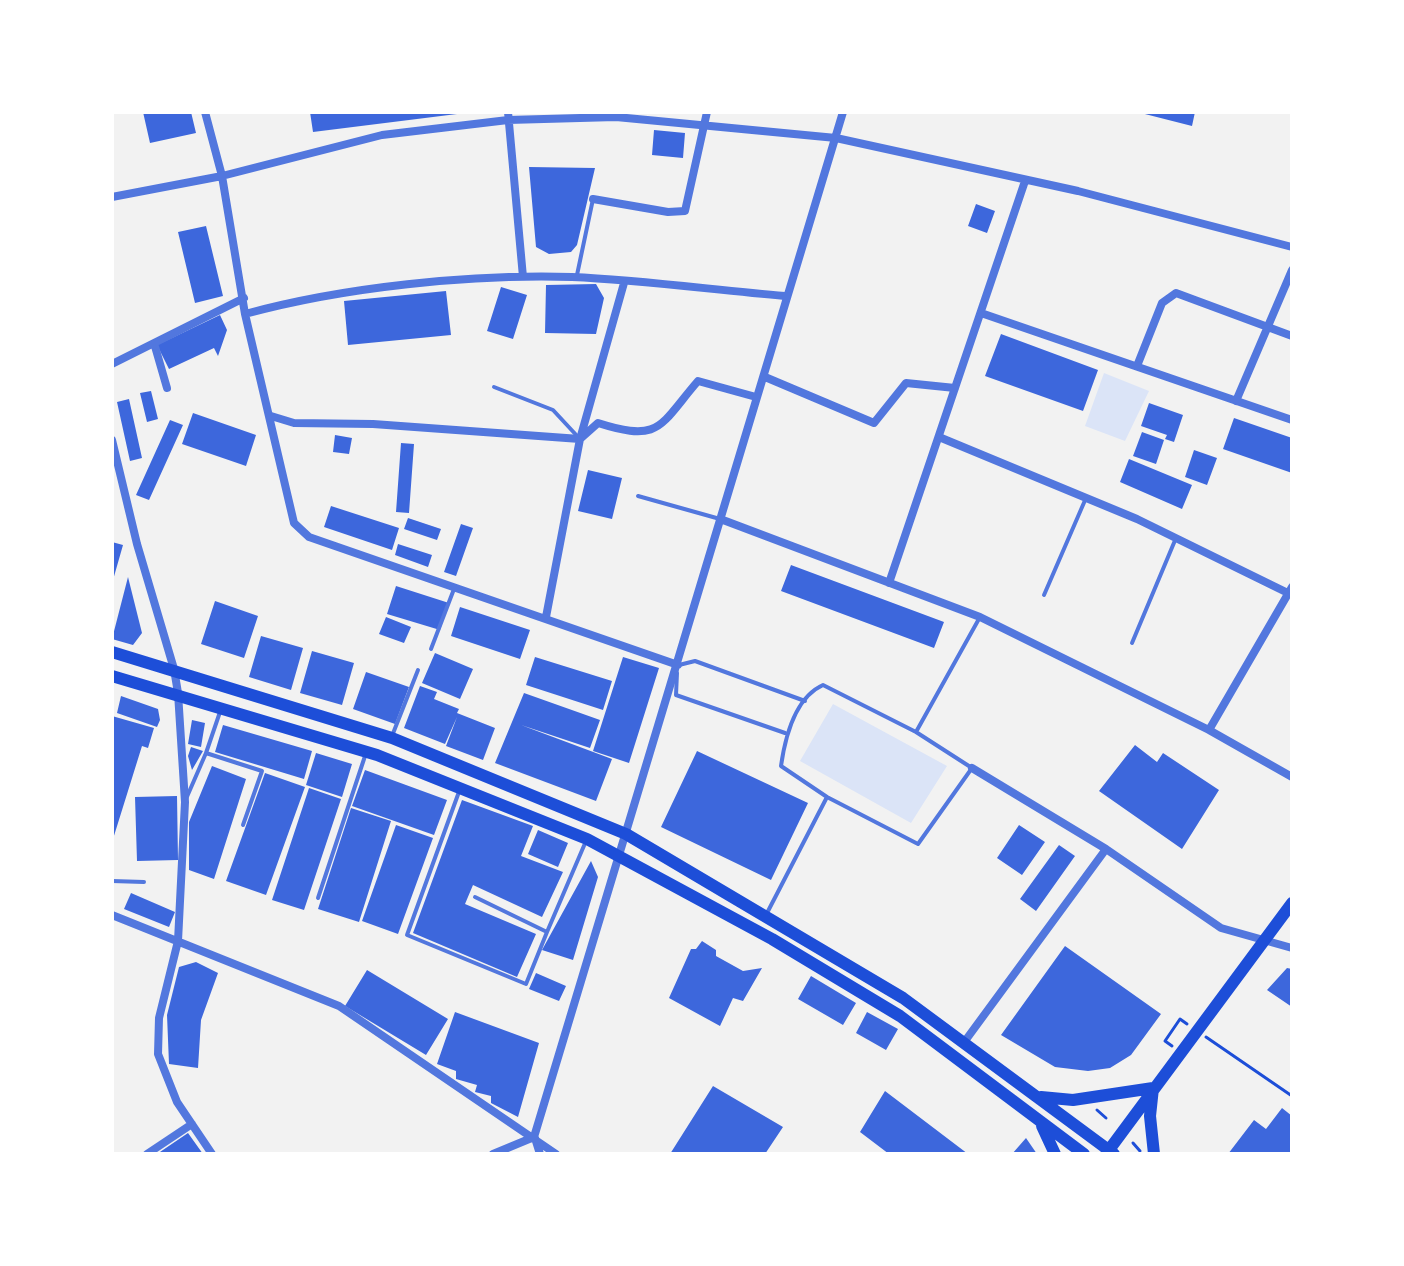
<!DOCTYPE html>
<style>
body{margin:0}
#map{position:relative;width:1404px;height:1266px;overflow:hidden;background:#f2f2f2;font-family:"Fira Sans Condensed",sans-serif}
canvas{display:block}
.frame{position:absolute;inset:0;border:114px solid #fff;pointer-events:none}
</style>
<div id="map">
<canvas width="1404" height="1266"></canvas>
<div class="frame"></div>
</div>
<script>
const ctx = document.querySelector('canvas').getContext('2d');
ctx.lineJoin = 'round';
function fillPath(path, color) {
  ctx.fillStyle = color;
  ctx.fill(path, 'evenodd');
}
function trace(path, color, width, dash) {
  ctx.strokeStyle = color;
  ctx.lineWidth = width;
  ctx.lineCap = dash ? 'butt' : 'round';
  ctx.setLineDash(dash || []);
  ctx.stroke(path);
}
fillPath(new Path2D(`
 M1104,373L1149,391L1125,441L1085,426Z
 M833,704L947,766L911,823L800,761Z`), '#dbe4f7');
fillPath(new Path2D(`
 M143,112H191L196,133L150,143Z
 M310,112H457V114L313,132Z
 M1137,112H1195L1192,126Z
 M654,130L685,133L683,158L652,155Z
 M529,167L595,168L577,245L571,252L549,254L536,247Z
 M976,204L995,211L987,233L968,226Z
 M206,226L223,296L195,303L178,232Z
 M596,284L604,298L596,334L545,333L546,285Z
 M501,287L527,295L513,339L487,331Z
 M446,291L451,335L348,345L344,301Z
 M220,315L227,330L218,356L214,348L169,369L157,345Z
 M1001,334L1098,370L1083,411L985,376Z
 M151,391L158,419L147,422L140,393Z
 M129,399L142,458L130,461L117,402Z
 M1149,403L1183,415L1174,442L1165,439L1167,435L1141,426Z
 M193,413L256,435L246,466L182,444Z
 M1234,418L1292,438V473L1223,449Z
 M170,420L183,425L149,500L136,495Z
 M1142,432L1164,440L1156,464L1133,456Z
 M335,435L352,438L349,454L333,452Z
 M401,443L414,444L409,513L396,512Z
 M1194,450L1217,458L1207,485L1185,477Z
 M1129,459L1192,485L1182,509L1120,482Z
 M588,470L622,478L612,519L578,511Z
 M331,506L399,528L392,550L324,527Z
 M408,518L441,529L437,540L404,529Z
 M461,524L473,528L456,576L444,572Z
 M112,542L123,545L113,580L112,579Z
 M398,544L432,555L428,567L395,555Z
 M791,565L944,622L934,648L781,591Z
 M128,577L142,633L133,645L112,639Z
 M396,586L449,603L440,630L387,614Z
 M215,601L258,616L244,658L201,644Z
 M460,607L530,630L520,659L451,636Z
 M386,617L411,627L404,643L379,634Z
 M261,636L303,648L291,690L249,677Z
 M312,651L354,663L342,705L300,693Z
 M435,653L473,669L460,699L422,683Z
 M535,657L612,681L603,710L526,685Z
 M623,657L659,668L629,763L593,751Z
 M366,672L409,687L395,724L353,709Z
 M420,686L437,692L434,699L459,709L457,713L495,728L483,760L446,746L457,717L445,744L404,728Z
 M524,693L600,720L590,748L521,725L612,759L596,801L495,763Z
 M121,696L158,709L160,720L157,727L117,713Z
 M112,716L154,728L148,748L142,746L113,839Z
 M192,720L205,723L201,747L188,744Z
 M223,725L312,751L304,779L215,752Z
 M1135,745L1157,762L1163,753L1219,790L1182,849L1099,791Z
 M191,747L203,751L192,770L188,756Z
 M697,751L808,803L771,880L661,827Z
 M316,753L352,764L342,797L306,785Z
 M212,766L246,779L214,879L189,870V822Z
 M365,770L447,800L434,835L352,806Z
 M265,773L305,787L266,895L226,881Z
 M309,788L341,799L304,910L272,900Z
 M177,796L178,860L137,861L135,797Z
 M462,800L533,826L521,856L563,872L542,917L473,885L465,904L536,934L517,977L413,933Z
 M351,808L391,821L359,922L318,909Z
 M396,825L433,838L398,934L362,921Z
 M1019,825L1045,842L1022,875L997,858Z
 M538,830L568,843L558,867L528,854Z
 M1059,845L1075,856L1036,911L1020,899Z
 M591,861L598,877L573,960L542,950Z
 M131,893L175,912L169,927L124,909Z
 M702,941L716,950V956L743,971L762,968L743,1001L733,998L720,1026L669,998L691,949H696Z
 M1065,946L1161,1014L1131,1055L1110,1068L1088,1071L1055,1067L1001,1035Z
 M196,962L218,973L201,1020L198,1068L169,1064L167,1015L179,967Z
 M1287,968L1292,969V1007L1267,990Z
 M367,970L448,1019L426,1055L345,1006Z
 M536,973L566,986L559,1001L529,989Z
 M811,976L856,1003L843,1025L798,999Z
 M455,1012L539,1043L518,1117L491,1103V1096L475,1092L477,1085L456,1079V1071L437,1064Z
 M867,1012L898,1029L886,1050L856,1033Z
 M713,1086L783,1127L765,1154H670Z
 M885,1091L968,1154H889L860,1132Z
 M1282,1108L1292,1116V1154H1228L1254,1120L1266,1129Z
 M188,1133L203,1154H157Z
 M1026,1138L1037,1154H1012Z`), '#3d67dc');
trace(new Path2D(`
 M1206,1037L1292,1096
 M1172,1046L1165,1041L1180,1019L1187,1024
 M1097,1110L1106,1118
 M1133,1143L1140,1151`), '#1d4ed8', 3);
trace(new Path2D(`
 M577,275L593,199
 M494,387L553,410L579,438
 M638,496L720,519
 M1044,595L1086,498
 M1132,643L1176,538
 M431,649L454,589
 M679,665L695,661L805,701
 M677,673L676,695L785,733
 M823,685L916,732L972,768L918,844L827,797L781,766C785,738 794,698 823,685Z
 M221,709L206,753L262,771L243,825
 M916,732L980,617
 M392,736L418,670
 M460,789L407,935L526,984L547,932
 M186,799L206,753
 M112,881L144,882
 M475,897L547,932L586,841
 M318,898L366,753
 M766,915L827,797`), '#5277de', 4);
trace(new Path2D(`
 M205,112L222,176L245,314L294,523L309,537L678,665
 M508,112L523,277
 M112,197L222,176L382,135L508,120L616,117L836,138L1078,191L1292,247
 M593,199L668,212L685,211L707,112
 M981,313L1292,420
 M245,314C344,287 470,274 572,277C642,280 714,290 785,296
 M154,343L167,388
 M112,364L244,298
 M1137,366L1162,303L1176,293L1292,336
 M765,377L874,423L906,383L955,388
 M1236,401L1292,270
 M271,416L294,423L373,424L580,439L598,423C661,443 659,426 698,381L756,397
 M939,437L1137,519L1292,595
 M112,440L137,544L174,669L178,693L185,802L178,941L159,1018L158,1054L177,1102L212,1154
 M723,520L980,617L1209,730L1292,777
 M889,583L1025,181
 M546,617L580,439L624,283
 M1209,730L1292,587
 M972,768L1106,849L1221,928L1292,948
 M112,915L339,1006L556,1154
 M965,1041L1106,849
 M534,1137L843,112
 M535,1138L540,1154
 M147,1154L192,1124
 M493,1154L534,1137`), '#5277de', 8);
trace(new Path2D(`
 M112,652L392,738L626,834L903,998L1114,1154
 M112,676L377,755L587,839L772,939L900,1016L1084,1154
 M1041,1097L1073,1100L1153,1088L1150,1116L1154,1154
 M1042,1126L1055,1154
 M1106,1154L1292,903`), '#1d4ed8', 12);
</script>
